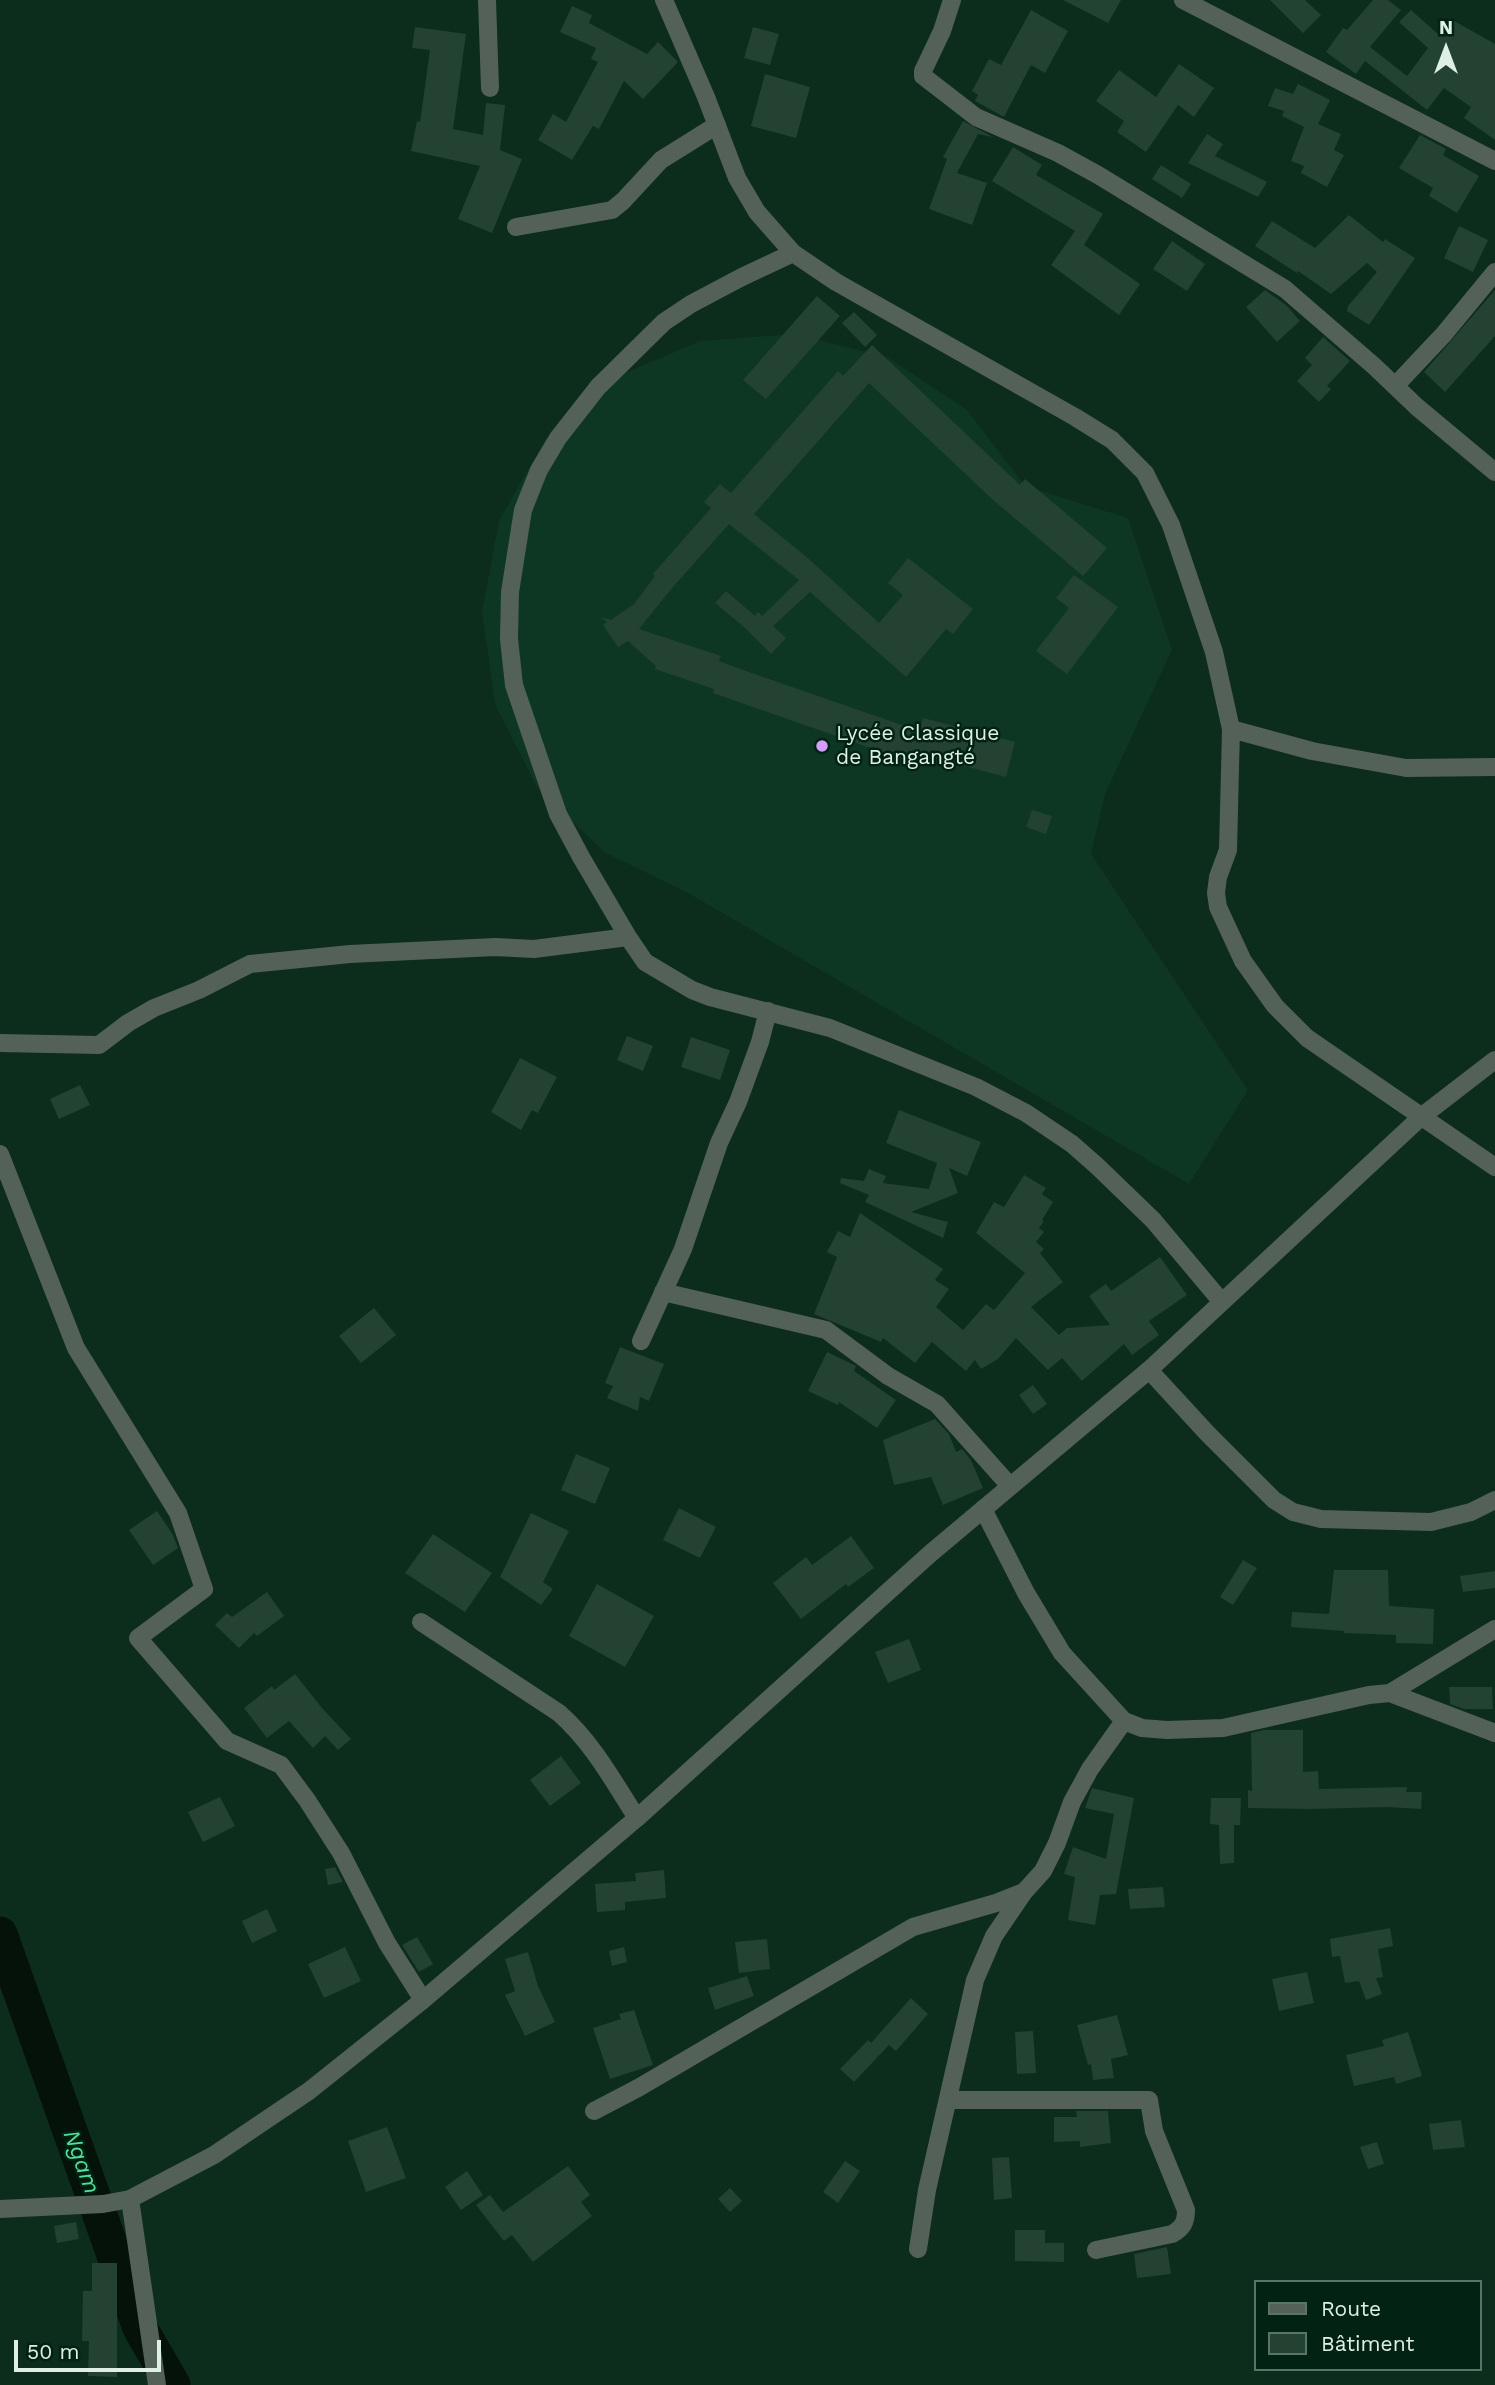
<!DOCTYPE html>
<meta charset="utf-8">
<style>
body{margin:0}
#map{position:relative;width:1495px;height:2385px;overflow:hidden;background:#0c2c1c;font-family:"Work Sans",sans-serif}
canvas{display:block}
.legend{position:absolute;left:1254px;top:2280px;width:228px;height:91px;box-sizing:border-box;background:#022213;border:2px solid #5a7467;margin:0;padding:9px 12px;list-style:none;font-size:21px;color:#def0e5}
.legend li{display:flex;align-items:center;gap:14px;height:35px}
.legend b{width:35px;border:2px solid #5a7467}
.north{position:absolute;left:1411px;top:14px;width:70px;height:70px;-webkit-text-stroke:5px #022213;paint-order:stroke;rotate:0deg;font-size:19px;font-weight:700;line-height:28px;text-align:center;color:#def0e5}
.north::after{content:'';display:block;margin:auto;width:24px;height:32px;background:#def0e5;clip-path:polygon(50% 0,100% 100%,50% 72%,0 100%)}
.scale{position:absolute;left:14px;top:2340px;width:147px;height:32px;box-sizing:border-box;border:4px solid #def0e5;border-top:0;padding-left:9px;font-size:21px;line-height:24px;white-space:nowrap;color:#def0e5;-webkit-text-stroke:5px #022213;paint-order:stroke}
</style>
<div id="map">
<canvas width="1495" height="2385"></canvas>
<ul class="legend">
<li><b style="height:9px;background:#536158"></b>Route</li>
<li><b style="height:19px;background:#234231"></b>Bâtiment</li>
</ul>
<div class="north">N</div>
<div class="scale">50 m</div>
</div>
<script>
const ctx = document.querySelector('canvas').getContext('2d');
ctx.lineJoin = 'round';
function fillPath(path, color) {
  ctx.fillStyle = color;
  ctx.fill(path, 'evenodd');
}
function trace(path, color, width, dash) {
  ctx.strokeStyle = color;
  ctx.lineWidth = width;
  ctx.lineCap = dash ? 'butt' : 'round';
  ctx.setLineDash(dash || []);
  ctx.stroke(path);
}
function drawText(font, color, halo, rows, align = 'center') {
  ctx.font = font + ' "Work Sans",sans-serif';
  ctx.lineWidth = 5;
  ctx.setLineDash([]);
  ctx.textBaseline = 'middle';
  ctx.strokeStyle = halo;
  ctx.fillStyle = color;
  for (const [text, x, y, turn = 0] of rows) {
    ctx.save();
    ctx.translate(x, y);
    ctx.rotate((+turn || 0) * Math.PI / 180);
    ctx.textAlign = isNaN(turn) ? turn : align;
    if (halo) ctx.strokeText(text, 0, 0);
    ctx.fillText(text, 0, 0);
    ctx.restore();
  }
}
fillPath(new Path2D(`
 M794,334L887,357L967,410L1025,486L1128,518L1172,650L1105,794L1091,854L1248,1090L1189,1184L688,893L604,852L537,787L495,704L482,612L499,521L545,440L614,378L700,341Z`), '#0e3723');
trace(new Path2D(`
 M0,1934L140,2328L173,2385`), '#05120a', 35);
fillPath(new Path2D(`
 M1063,0H1121L1108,23Z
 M1270,0H1305L1321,15L1303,33Z
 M1373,0H1388L1401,10L1370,47L1407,76L1428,48L1399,22L1411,10L1439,35L1449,18L1495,44V140L1464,118L1471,107L1444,88L1427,110L1365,61L1356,74L1326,52L1343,28L1347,30Z
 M572,6L592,15L589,23L647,54L658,42L678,62L643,99L624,81L599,129L593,126L572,160L538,140L553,114L566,122L598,62L591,59L596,48L560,32Z
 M1031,10L1068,31L1045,73L1031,65L1004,117L975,101L978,95L972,91L989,59L1001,65Z
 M415,27L466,34L453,129L483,135L486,103L505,105L500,150L522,159L492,233L458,219L480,166L411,151L417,121L420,122L430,50L412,48Z
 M753,27L779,34L770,65L744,58Z
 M1179,64L1214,88L1194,117L1178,105L1146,152L1117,132L1124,121L1096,101L1119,70L1156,97Z
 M765,74L810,87L796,138L751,126Z
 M1298,84L1330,100L1318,124L1341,134L1334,150L1344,155L1327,187L1301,173L1304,166L1291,161L1304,127L1282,116L1284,111L1268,106L1275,88L1293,94Z
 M963,121L993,137L978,134L957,173L987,183L972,225L929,209L947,159L943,157Z
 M1207,134L1223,144L1215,156L1267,182L1258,197L1188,163Z
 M1420,135L1446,149L1443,155L1479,176L1457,213L1429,196L1433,188L1399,168Z
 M1013,147L1042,165L1036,175L1103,214L1084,245L1140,284L1119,315L1051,265L1075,231L992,181Z
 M1161,165L1191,184L1182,198L1152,179Z
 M1349,215L1383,242L1385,239L1415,258L1369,325L1347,311L1348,306L1377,272L1367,263L1331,294L1298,271L1297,273L1255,246L1272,221L1315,248Z
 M1459,226L1488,240L1473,272L1444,258Z
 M1172,241L1205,264L1187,291L1153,269Z
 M1265,290L1286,305L1300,321L1277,342L1246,307Z
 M1495,290V336L1445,392L1424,372Z
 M817,296L840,316L766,399L743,380Z
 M854,312L877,335L865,347L842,323Z
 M1323,337L1350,361L1327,386L1331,389L1319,402L1297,381L1312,365L1305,358Z
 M872,345L1020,485L1025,479L1107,548L1083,576L992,499L869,383L754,514L810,560L879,623L903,595L888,583L908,558L973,609L953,634L946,629L906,677L810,592L773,626L786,638L771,654L744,627L715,603L726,591L755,616L758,612L762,616L799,580L729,524L672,588L639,629L721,656L719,661L743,670L919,731L923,718L1015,742L1006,777L908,751L905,760L713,693L714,689L655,669L656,666L628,641L618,647L603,625L607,622L601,617L611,620L634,604L655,576L653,574L711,508L704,502L720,484L731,493L838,371L843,376Z
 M1074,575L1118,607L1067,674L1036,651L1069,608L1056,598Z
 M1032,810L1052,816L1046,834L1026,827Z
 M627,1036L653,1046L643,1071L617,1060Z
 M691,1037L730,1050L720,1080L681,1067Z
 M520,1058L557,1077L538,1113L532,1110L521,1130L491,1112Z
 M80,1085L90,1105L59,1119L50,1099Z
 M899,1110L981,1142L967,1176L949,1168L958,1193L911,1212L948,1222L943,1238L865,1202L869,1195L840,1183L841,1178L864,1181L869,1169L886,1176L883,1183L929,1189L937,1163L886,1143Z
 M1024,1175L1046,1188L1042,1194L1053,1202L1042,1220L1044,1221L1039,1228L1044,1232L1036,1242L1044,1249L1040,1253L1063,1282L1031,1307L1059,1335L1067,1328L1110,1325L1089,1296L1106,1284L1111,1291L1160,1257L1187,1295L1149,1321L1159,1335L1132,1355L1124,1344L1082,1381L1062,1358L1048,1370L1016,1338L998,1359L981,1369L975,1360L966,1371L932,1342L915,1363L883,1338L881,1342L814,1314L837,1257L827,1252L838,1231L850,1237L860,1213L943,1269L935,1280L949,1289L936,1307L963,1330L986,1304L994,1310L1025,1273L976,1233L994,1202L1004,1207Z
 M374,1308L396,1335L361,1363L339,1336Z
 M620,1347L664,1364L649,1401L640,1397L638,1411L607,1398L613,1386L605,1383Z
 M827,1352L856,1366L854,1371L896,1400L877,1428L839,1402L838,1405L808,1391Z
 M1033,1385L1047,1404L1033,1414L1019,1395Z
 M935,1419L949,1434L956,1452L962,1449L971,1460L983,1488L943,1505L931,1477L894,1485L883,1440Z
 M576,1454L610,1468L595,1504L561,1490Z
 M679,1508L716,1527L700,1558L663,1540Z
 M157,1511L173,1535L178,1548L153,1565L129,1530Z
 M531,1513L569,1531L543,1582L553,1589L541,1605L500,1577Z
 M433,1534L492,1573L465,1612L405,1573Z
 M851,1536L874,1568L848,1587L846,1584L801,1619L773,1583L806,1557L812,1565Z
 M1243,1560L1257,1568L1233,1605L1220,1597Z
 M1334,1570H1388L1389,1606L1434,1609L1433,1644L1396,1643V1635L1344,1633V1631L1291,1627L1292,1612L1329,1614Z
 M1495,1571V1588L1463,1592L1460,1576Z
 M597,1584L654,1616L625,1667L569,1636Z
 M267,1592L284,1616L257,1636L254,1633L239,1648L215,1625L227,1613L232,1617Z
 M909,1639L921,1670L888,1683L875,1652Z
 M295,1674L322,1708L351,1739L338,1750L325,1736L313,1748L289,1721L267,1738L244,1708L272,1686L274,1690Z
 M1449,1687H1492L1493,1709H1464L1450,1704Z
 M1264,1730H1303V1772L1318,1771L1319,1789L1407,1787L1406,1792H1422L1421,1809L1387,1807L1312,1809L1248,1808V1790L1252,1791L1251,1733Z
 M561,1756L581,1783L550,1806L530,1780Z
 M1092,1788L1134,1798L1116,1894L1100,1895L1095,1925L1068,1920L1075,1877L1064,1874L1073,1847L1106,1859L1114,1814L1085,1808Z
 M220,1797L235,1826L203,1842L188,1812Z
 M1211,1798H1241L1240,1825H1234V1863L1220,1864L1219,1825L1210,1824Z
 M335,1867L343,1882L328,1885L325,1869Z
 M664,1870L666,1898L625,1902V1910L597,1912L595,1884L636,1881L635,1873Z
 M1163,1887L1165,1907L1130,1909L1128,1889Z
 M267,1909L277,1931L252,1943L242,1921Z
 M1390,1928L1393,1946L1378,1949L1383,1977L1376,1978L1382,1994L1366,2000L1359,1981L1345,1983L1340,1956L1332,1957L1330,1939Z
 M417,1937L433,1964L419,1972L402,1945Z
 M767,1939L770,1969L739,1973L735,1942Z
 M345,1947L361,1981L324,1998L308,1964Z
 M624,1947L627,1962L612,1966L609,1951Z
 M528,1952L538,1986L555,2022L525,2036L505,1995L515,1991L505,1959Z
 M1307,1972L1314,2003L1279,2011L1272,1979Z
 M747,1976L754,1996L715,2010L708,1988Z
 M911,1998L928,2014L896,2051L889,2045L854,2082L840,2069L868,2040L871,2043Z
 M634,2010L653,2065L610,2079L593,2028L621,2019L619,2014Z
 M1117,2015L1128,2055L1111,2059L1114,2078L1093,2080L1091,2064L1088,2065L1077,2025Z
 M1033,2031L1036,2073L1017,2074L1015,2032Z
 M1408,2032L1422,2076L1396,2084L1394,2077L1354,2086L1346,2055L1384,2046L1382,2040Z
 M1076,2111H1108L1111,2143L1080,2147V2141L1054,2142V2117H1077Z
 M1461,2120L1465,2147L1433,2150L1429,2124Z
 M387,2127L406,2178L366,2192L348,2141Z
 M1377,2142L1384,2164L1368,2169L1360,2147Z
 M1009,2157L1012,2198L994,2200L992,2158Z
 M845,2161L860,2171L838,2203L823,2192Z
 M568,2166L590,2195L581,2202L592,2216L533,2262L512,2235L504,2241L476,2205L490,2195L503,2212Z
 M467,2171L483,2195L461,2210L445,2187Z
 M730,2188L742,2201L730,2212L718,2199Z
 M76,2222L79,2239L57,2243L54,2226Z
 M1015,2230H1045V2243H1064V2262L1015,2261Z
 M1167,2247L1171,2274L1137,2278L1134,2254Z
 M92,2263H117V2377L88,2376L89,2341H82L83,2291H92Z`), '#234231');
trace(new Path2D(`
 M487,0L490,88
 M664,0L706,97L737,178L757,212L793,253L836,282L1075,417L1112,440L1145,473L1171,525L1214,652L1231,729L1228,850L1218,877L1216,893L1218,907L1243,961L1275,1006L1307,1038L1495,1167
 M952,0L942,31L923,71V76L976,117L1058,153L1098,175L1285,289L1374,366L1417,407L1495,472
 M1183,0L1495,161
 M516,227L612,210L623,201L661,160L717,125
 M793,253L742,277L691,304L664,322L598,387L558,438L539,470L523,510L510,592L509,639L514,685L558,814L581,857L628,937L645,962L692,990L710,997L830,1028L976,1087L1026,1113L1072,1144L1097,1166L1153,1220L1221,1301
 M1395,386L1444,334L1495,272
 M1231,729L1312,751L1406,768L1495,767
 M0,1043L99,1045L128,1023L154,1008L199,990L250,964L350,954L495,947L534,949L628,937
 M0,1154L76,1348L178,1513L204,1589L138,1638L227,1741L281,1765L307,1800L341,1853L387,1943L423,2000
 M663,1292L826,1330L888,1376L937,1404L1010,1486
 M641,1341L683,1249L719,1143L738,1102L760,1042L768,1011
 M1149,1370L1207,1433L1274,1500L1293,1512L1321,1519L1431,1522L1471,1512L1495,1500
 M983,1509L1026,1593L1062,1653L1124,1721L1142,1728L1167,1730L1223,1728L1369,1695L1390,1693L1495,1629
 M421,1622L559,1713C593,1743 613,1781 637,1818
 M1390,1693L1495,1733
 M948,2100H1149L1154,2131L1186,2210C1186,2222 1183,2228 1172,2234L1096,2250
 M594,2111L638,2088L913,1927L996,1903L1024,1892
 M130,2199L157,2385
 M918,2249L927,2190L975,1980L994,1936L1024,1892L1043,1871L1057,1843L1072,1802L1090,1769L1124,1721`), '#536158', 18);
trace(new Path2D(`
 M0,2209L103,2204L130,2199L214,2155L309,2091L423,2000L637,1818L931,1553L1149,1370L1421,1117L1495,1060`), '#536158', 18);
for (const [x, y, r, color] of [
 [822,746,7,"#d29dfd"]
]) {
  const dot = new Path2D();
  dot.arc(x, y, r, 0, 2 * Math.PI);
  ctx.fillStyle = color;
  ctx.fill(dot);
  trace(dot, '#022213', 2.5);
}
drawText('21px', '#def0e5', '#022213', [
 ["Lycée Classique",836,734],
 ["de Bangangté",836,758]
], 'left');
drawText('italic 23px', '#54de9b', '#022213', [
 ["Ngam",81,2162,70]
]);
</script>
